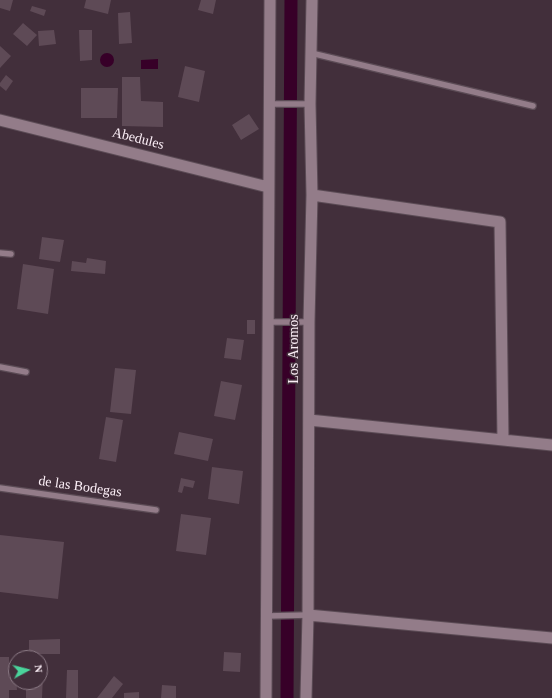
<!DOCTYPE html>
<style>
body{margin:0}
#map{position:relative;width:552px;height:698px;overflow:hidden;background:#422f3b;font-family:"Times New Roman",serif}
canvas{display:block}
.north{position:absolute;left:8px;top:650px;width:40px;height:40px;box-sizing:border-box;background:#422f3b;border:1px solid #8c7b86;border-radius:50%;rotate:83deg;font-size:11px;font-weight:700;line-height:16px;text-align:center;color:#fbeef6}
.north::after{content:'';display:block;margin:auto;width:14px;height:18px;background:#4ad49c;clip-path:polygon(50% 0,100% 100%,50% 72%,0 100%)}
</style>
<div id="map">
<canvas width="552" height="698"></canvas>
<div class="north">N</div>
</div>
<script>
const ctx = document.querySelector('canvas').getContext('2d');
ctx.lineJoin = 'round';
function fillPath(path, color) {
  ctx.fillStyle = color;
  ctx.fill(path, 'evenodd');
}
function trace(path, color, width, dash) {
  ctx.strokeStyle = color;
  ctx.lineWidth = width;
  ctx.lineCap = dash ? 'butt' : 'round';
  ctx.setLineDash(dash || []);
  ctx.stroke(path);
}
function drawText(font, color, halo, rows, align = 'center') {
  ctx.font = font + ' "Times New Roman",serif';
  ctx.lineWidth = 3;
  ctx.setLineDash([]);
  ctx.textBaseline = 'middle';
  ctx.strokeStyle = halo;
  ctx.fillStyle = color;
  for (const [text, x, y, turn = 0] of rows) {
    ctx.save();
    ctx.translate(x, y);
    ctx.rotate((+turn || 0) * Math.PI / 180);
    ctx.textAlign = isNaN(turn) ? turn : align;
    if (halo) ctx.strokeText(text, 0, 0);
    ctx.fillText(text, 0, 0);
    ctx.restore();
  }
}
fillPath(new Path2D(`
 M100 60a7 7 0 1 1 14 0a7 7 0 1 1-14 0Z
 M158,59V69H141V60Z`), '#370028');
trace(new Path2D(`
 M287,698L291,0`), '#370028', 13);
fillPath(new Path2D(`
 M0,0H13L10,11L0,8Z
 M86,0H111L108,14L84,8Z
 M201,0H216L213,14L198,10Z
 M32,6L46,10L44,16L30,11Z
 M130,12L132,43L119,44L118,13Z
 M23,23L37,35L27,46L13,34Z
 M54,30L56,44L39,46L38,31Z
 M79,30H92V60L80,61Z
 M0,46L11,56L0,68Z
 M185,66L205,71L199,102L178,97Z
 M6,75L13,81L6,91L0,86V83Z
 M122,77H140L141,101L163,102V127L122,126Z
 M81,88H118L117,118H81Z
 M249,114L259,129L241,140L232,125Z
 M42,237L64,240L60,262L39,259Z
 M87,258L106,261L105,274L71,271L72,261L86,263Z
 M23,264L54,269L48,314L17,309Z
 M247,320H255V334H247Z
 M227,338L244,340L241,360L224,358Z
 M115,368L136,370L131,414L110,412Z
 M221,381L242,385L235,420L214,416Z
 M106,417L123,420L116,462L99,459Z
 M179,432L213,439L208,461L174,454Z
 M212,467L243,471L239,504L208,499Z
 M181,478L195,481L193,488L184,486L182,493L178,492Z
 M181,514L211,518L206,555L176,551Z
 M0,535L64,542L58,599L0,592Z
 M60,639V654H29V640Z
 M224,652L241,653L240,672L223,671Z
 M0,657H9V677H16L17,690H9V698H0Z
 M67,670H78V698H66Z
 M40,675H43L42,698H26V682H40Z
 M114,676L123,684L112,698H97Z
 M162,685L176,686V698H161Z
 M139,692V698H124V693Z`), '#5e4a56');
const lane = new Path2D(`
 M311,53L533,106
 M269,104H310
 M0,253L11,254
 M267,322H309
 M0,367L26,372
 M0,488L156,510
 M267,616L308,615`);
const street = new Path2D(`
 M0,120L268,187
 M312,195L500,222L503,440
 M309,420L552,445
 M308,615L552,638
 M266,698L270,0
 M306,698L308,615L309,322L312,195L310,104L312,0`);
trace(lane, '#5b4b55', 8);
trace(street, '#5b4b55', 13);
trace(lane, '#937c89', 5.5);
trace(street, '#937c89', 11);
drawText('14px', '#fbeef6', '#422f3b', [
 ["Abedules",138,139,14],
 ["Los Aromos",294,349,-90],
 ["de las Bodegas",80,487,8]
]);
</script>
